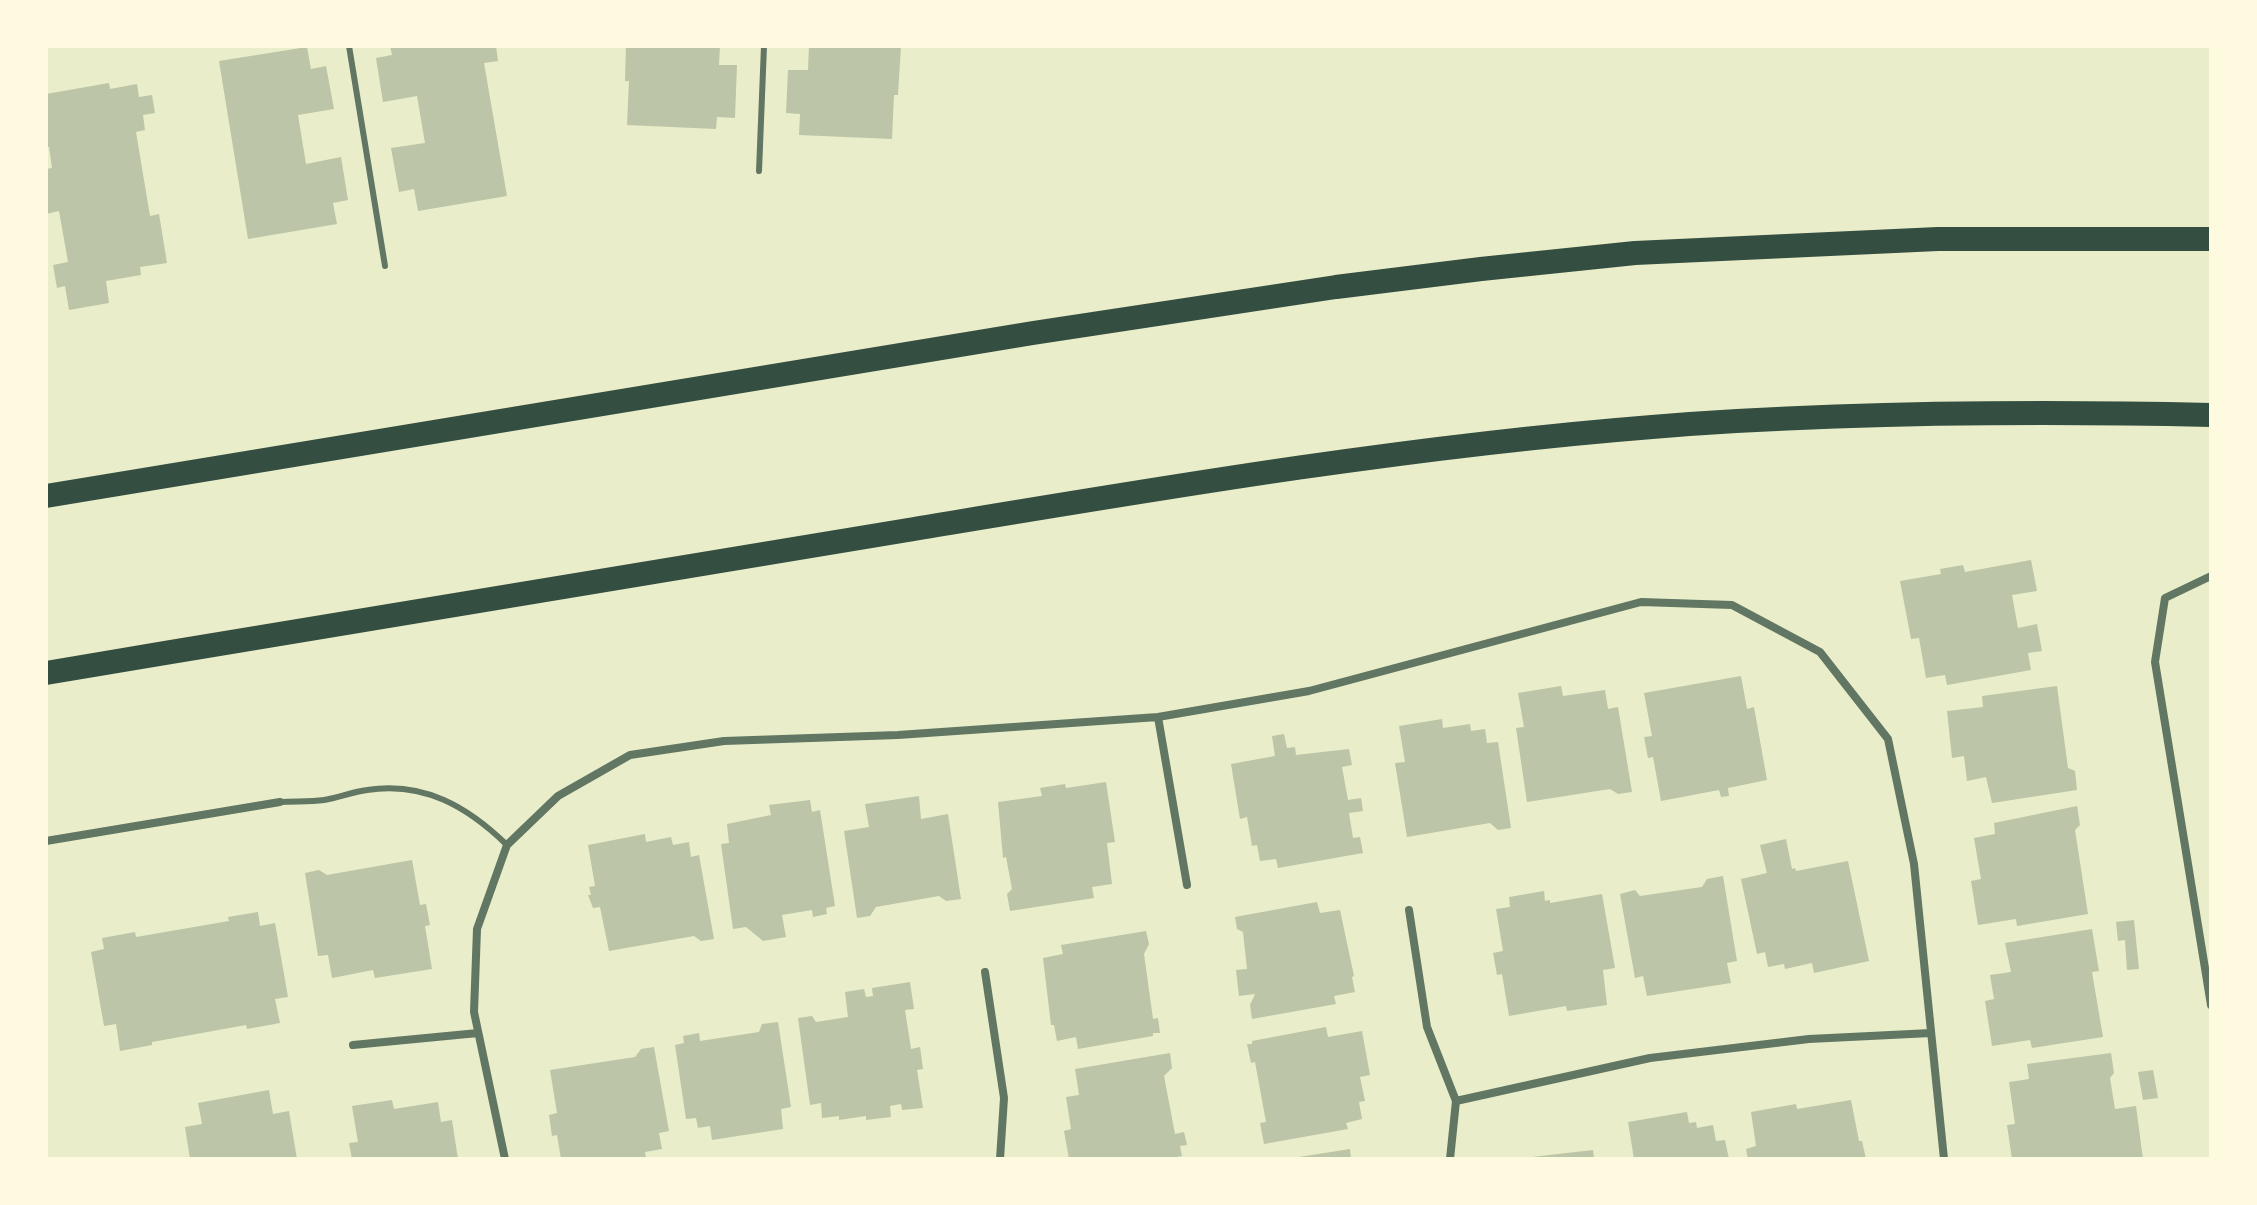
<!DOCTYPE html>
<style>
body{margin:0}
#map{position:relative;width:2257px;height:1205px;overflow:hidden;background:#e9edc9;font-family:Karla,sans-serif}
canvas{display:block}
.frame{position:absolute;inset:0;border:48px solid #fefae0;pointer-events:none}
</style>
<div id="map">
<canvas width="2257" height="1205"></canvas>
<div class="frame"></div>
</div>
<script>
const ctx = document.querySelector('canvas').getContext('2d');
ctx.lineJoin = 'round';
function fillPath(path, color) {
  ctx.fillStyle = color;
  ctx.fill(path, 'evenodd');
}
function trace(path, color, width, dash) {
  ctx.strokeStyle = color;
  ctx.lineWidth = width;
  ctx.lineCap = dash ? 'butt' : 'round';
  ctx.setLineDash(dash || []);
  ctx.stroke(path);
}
fillPath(new Path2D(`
 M390,46H496L498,61L484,63L507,196L418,211L414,189L399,192L391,148L425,143L417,96L383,102L376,58L392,55Z
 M626,46H720L719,65H737L735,118L717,117L716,129L627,125L629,81H625Z
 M809,46H901L898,95H894L892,139L799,135L800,114L786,113L788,70H808Z
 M307,47L311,69L326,66L334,109L298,115L306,164L341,157L348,200L333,203L337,224L248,239L219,61Z
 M109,83L110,89L137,84L139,97L152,95L155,113L143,115L145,130L136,132L150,216L159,214L167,263L140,267L141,275L106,281L109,303L69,310L65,286L57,288L53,265L68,262L59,211L46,214V169L52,168L49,147H46V94Z
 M2031,560L2037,591L2012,595L2018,628L2037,624L2042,651L2028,653L2031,670L1947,685L1945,675L1926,678L1919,638L1911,639L1900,581L1941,574L1940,569L1963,565L1965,572Z
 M1741,676L1747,709L1754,707L1767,780L1728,788L1729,796L1721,797L1719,790L1661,801L1653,757L1648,758L1644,737L1652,736L1644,693Z
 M1561,686L1563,696L1605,690L1608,709L1618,707L1632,792L1618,794L1610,789L1527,802L1516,728L1524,727L1518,693Z
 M2057,686L2068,768L2075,771L2077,790L1992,803L1986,777L1967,781L1964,756L1952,758L1947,711L1983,707L1982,696Z
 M1442,719L1443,728L1470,724L1471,731L1485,729L1487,743L1498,742L1511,828L1498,830L1490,823L1407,837L1395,763L1405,762L1399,726Z
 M1284,734L1287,748L1295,747L1296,755L1349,749L1352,765L1342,767L1348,800L1361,798L1363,811L1349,813L1353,838L1360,837L1363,853L1278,868L1276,859L1260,861L1257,845L1252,846L1247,817L1240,819L1231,764L1275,756L1272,736Z
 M1106,782L1115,842L1107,843L1112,884L1092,887L1094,898L1010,911L1007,894L1012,889L1006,857L1003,858L998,802L1042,796L1040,788L1065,784L1066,788Z
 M919,796L921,819L948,814L961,899L946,901L939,896L876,907L870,916L857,918L844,831L869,827L865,804Z
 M810,800L812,812L820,810L835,906L826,908L827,914L813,917L812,910L782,915L786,937L763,941L746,927L733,929L721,844L729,843L727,824L771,815L769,805Z
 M2077,806L2080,825L2075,830L2088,914L2017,926L2016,919L1978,925L1971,881L1981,879L1974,838L1995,834L1994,823Z
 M645,834L646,842L671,837L673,845L689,842L691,857L699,855L714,939L701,941L694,936L609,951L600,907L593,908L588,895H591L589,887L595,886L588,845Z
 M1786,839L1792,869L1795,868L1796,871L1848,861L1869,961L1814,973L1812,963L1785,969L1784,964L1768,967L1765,952L1757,954L1741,879L1767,873L1760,845Z
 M412,860L420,905L426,904L430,925L425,926L432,969L375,978L373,970L332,978L328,955L318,956L305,873L319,870L327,875Z
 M1723,876L1737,961L1727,963L1731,983L1647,996L1643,976L1635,978L1620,894L1635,890L1640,896L1702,887L1707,879Z
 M1544,891L1545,901L1550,900V903L1602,894L1615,968L1603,970L1607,1005L1567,1011L1566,1006L1509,1016L1502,974L1497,975L1493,953L1503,951L1496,909L1510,907L1509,897Z
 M1317,902L1320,913L1340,910L1354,976L1352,977L1355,992L1334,996L1336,1004L1252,1019L1250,1005L1255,994L1239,996L1236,970L1247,969L1243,932L1237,929L1235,917Z
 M258,912L260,926L275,923L288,997L275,999L280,1023L247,1029L246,1025L152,1042V1045L120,1051L116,1024L104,1026L91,952L104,949L102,938L135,932L136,937L229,921L228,917Z
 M2134,920L2139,969L2127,970L2125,940L2118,941L2116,922Z
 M2092,929L2099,971L2092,972L2103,1037L2032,1048L2030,1040L1992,1046L1985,1001L1994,999L1990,975L2011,972L2005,943Z
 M1146,931L1149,944L1144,954L1153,1019L1158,1018L1160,1033H1153V1036L1078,1049L1076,1037L1057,1041L1054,1025H1051L1043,958L1063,954L1061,945Z
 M910,982L914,1009L905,1010L911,1049L920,1047L923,1069L917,1070L923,1108L902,1110L901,1104L890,1106L891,1117L866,1120V1116L839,1120V1116L822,1118L821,1103L810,1105L798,1018L812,1016L816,1022L848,1017L845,992L864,989L866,997L873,996L872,988Z
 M778,1022L791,1107L781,1109L783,1129L712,1140L710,1126L698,1128L696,1118L686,1119L675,1045L684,1043L683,1036L699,1033L700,1041L759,1032L762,1024Z
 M1326,1027L1328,1037L1362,1031L1370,1075L1360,1077L1365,1101L1359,1102L1362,1119L1346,1123L1348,1129L1264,1144L1260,1123L1266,1122L1255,1062L1251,1063L1247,1044H1252V1041Z
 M654,1047L669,1131L659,1133L662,1149L645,1152L646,1158L639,1159H561L557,1135L552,1136L549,1115L557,1113L550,1070L635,1057L641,1049Z
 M1170,1053L1172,1068L1164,1076L1175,1134L1184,1132L1187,1145L1180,1146L1182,1156L1166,1159H1069L1064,1131L1071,1129L1066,1097L1079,1095L1075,1069Z
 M2111,1053L2114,1073L2110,1078L2115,1109L2136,1106L2143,1159H2012L2007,1125L2015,1124L2009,1082L2029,1079L2027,1064Z
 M2153,1070L2158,1098L2143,1100L2138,1072Z
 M269,1090L273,1114L289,1111L297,1159H190L185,1127L202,1124L198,1103Z
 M392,1100L394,1109L438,1102L441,1122L452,1120L458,1159H352L349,1143L358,1142L352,1106Z
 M1851,1100L1859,1141H1862L1866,1159H1748L1746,1149L1756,1146L1751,1112L1796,1104L1797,1109Z
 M1687,1112L1689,1123L1696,1122L1697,1128L1713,1125L1716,1141L1725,1140L1729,1159H1634L1628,1122Z
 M1350,1149L1351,1159H1299V1157Z
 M1593,1150L1594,1159H1532V1157Z`), '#bcc5a7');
trace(new Path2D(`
 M349,46L385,266
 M759,171L764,46
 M280,802C294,801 310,802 324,800C338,798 352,792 367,790C424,781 468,807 507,845`), '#617663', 6);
trace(new Path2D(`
 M2211,576L2165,598L2155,662L2211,1005
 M1158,717L1187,885
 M46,841L280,802
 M1409,910L1427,1027L1456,1101L1450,1159
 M985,972L1004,1098L1000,1159
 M353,1045L478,1033
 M1456,1101L1650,1058L1809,1039L1931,1033
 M505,1159L474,1012L477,929L507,845L558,796L630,755L724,741L898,735L1158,717L1309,691L1641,602L1732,605L1820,652L1888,739L1914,864L1944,1159`), '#617663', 8);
trace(new Path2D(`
 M46,496L1033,333L1336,287L1481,269L1635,253L1938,239H2211
 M46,673C331,625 616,578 902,531C1150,490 1400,447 1652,427C1837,412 2025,411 2211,415`), '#344e41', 24);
</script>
